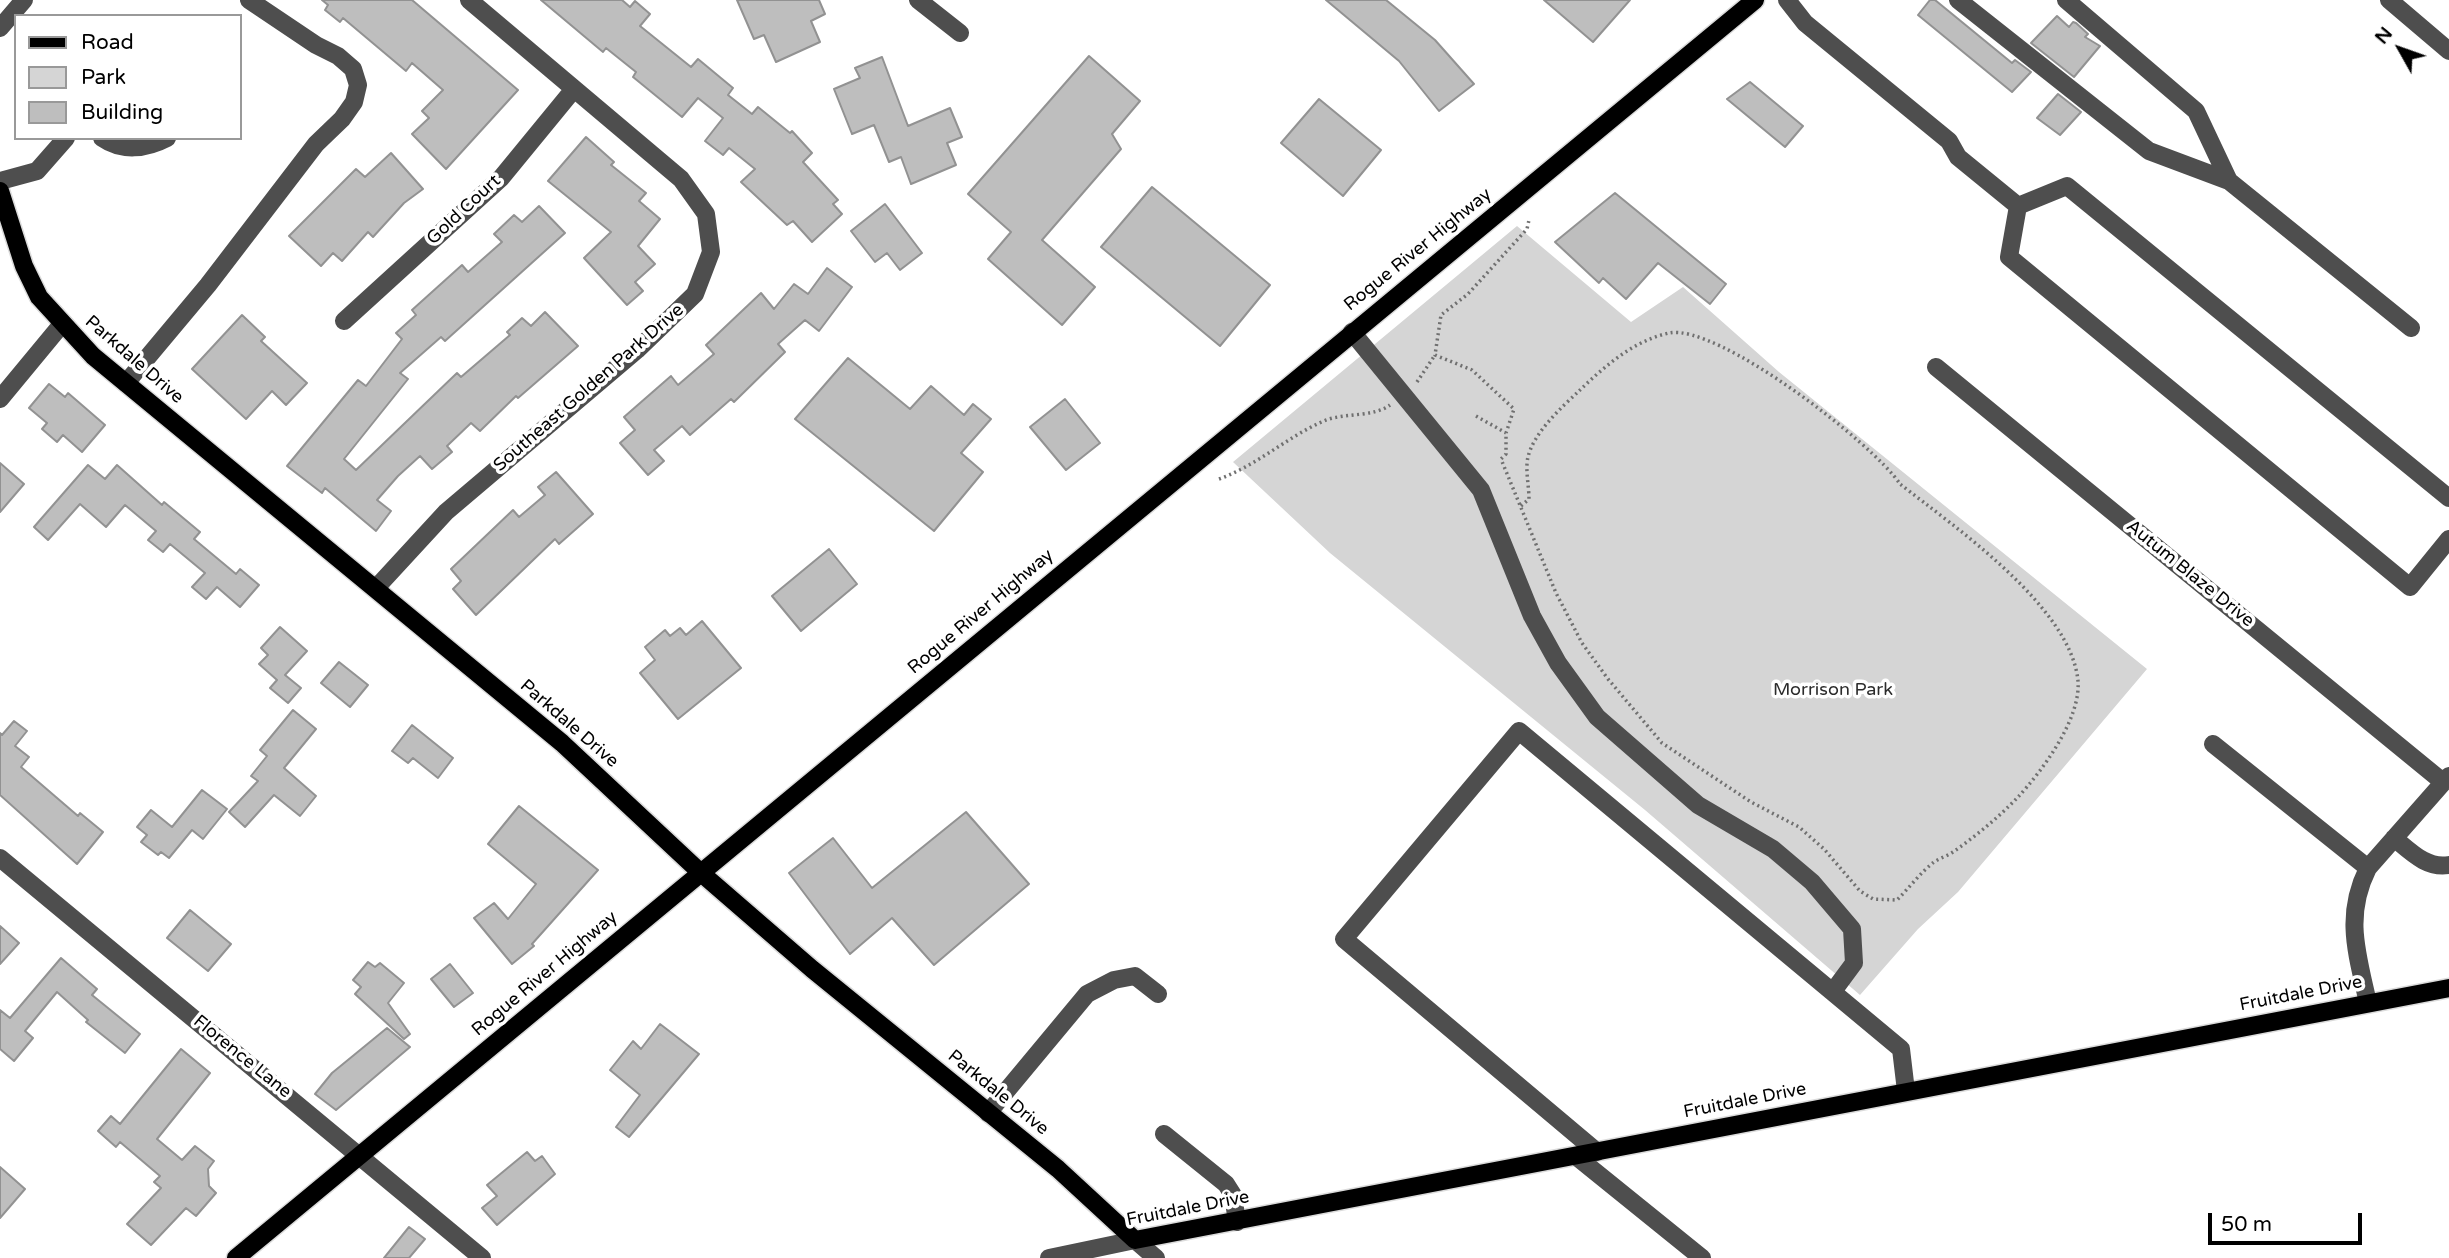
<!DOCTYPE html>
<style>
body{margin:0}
#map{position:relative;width:2449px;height:1258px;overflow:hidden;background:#fff;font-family:"Varela Round",sans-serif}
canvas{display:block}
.legend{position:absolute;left:14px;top:14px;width:228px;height:126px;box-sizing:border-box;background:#fff;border:2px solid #999;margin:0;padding:9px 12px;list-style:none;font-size:21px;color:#000}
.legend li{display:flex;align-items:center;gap:14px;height:35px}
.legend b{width:35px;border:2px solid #999}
.north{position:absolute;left:2365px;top:14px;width:70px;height:70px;-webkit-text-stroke:5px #fff;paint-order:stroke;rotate:310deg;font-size:19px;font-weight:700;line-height:28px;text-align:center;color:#000}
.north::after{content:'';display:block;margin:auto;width:24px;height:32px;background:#000;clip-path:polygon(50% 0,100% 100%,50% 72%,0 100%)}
.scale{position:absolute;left:2208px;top:1213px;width:154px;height:32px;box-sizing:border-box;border:4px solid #000;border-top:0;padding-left:9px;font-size:21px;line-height:24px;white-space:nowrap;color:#000;-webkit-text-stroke:5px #fff;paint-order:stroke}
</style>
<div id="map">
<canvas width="2449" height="1258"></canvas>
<ul class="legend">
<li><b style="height:9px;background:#000"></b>Road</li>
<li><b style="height:19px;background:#d5d5d5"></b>Park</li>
<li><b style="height:19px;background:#bebebe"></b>Building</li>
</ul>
<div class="north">N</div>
<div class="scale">50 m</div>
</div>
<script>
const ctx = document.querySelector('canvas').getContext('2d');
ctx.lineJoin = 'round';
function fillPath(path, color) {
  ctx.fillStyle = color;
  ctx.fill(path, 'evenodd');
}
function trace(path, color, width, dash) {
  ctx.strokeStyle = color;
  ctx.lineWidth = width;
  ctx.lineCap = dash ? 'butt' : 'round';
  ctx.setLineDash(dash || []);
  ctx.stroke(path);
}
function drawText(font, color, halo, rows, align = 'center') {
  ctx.font = font + ' "Varela Round",sans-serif';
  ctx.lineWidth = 7;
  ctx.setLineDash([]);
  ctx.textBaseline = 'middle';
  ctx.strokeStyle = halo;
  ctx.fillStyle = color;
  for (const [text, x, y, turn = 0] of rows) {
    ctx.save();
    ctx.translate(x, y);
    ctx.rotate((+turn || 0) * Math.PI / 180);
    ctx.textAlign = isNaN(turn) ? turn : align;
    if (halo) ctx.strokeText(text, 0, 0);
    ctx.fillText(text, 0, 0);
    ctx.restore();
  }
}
fillPath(new Path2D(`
 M1517,226L1631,322L1683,287L1779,372L2147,669L1958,892L1918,929L1860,995L1645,810L1330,553L1233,462Z`), '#d5d5d5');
const building = new Path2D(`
 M322,0H412L518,90L446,169L412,134L429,118L422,111L443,90L412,63L406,71L343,18L340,22L325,10L328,5Z
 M541,0H622L630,7L635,1L650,14L640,26L691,67L698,59L733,88L728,95L752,114L758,107L790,133L792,131L812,153L803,162L838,200L833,204L842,214L812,242L793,221L787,225L741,182L755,169L729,148L723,155L705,141L723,118L698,98L682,117L633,77L636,72L606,48L603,52Z
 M737,0H819L825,14L811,21L820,42L776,62L764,35L754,39Z
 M1326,0H1386L1435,40L1474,84L1439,111L1399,61Z
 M1544,0H1630L1593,42Z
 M1930,0H1935L2012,63L2015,60L2031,72L2012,92L1918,15Z
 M2057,16L2069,27L2073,22L2076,23L2088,34L2085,37L2100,46L2074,77L2031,43Z
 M1089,56L1140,101L1112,134L1121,149L1042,240L1095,287L1062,325L988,259L1011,232L968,194Z
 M882,57L908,126L950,108L962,137L947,143L956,165L911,184L901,157L889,162L874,125L852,134L834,89L860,78L855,68Z
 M1750,82L1803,126L1785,147L1727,99Z
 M2058,94L2081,112L2060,135L2037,118Z
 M1319,99L1381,150L1343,196L1281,143Z
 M586,137L614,162L611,165L646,193L639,201L660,219L638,246L655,264L635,282L643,291L627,305L584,258L611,232L548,181Z
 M391,153L423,189L404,203L373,237L368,232L342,261L333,253L321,266L289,236L356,169L365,177Z
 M1152,187L1270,285L1220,346L1101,247Z
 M1615,193L1726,284L1710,304L1658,263L1626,299L1603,278L1599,283L1555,242Z
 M885,204L922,253L900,270L887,253L875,262L851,231Z
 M539,206L565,233L445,341L441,337L400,373L408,379L344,459L356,470L457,373L461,377L510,335L507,332L522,318L531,326L545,312L578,346L518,398L516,396L480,431L471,423L447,446L452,452L432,469L420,456L398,476L377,500L391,511L376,531L325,488L322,493L287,466L358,380L366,386L402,339L396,333L416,315L412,310L462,265L468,272L502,242L494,234L514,215L522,222Z
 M827,268L852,287L819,331L805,320L778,344L785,352L734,402L731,399L690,435L682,426L654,450L664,461L648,475L620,443L635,430L624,417L671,376L678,385L714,354L706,345L761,293L774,309L794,284L808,294Z
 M242,315L265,337L261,341L307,383L286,405L272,391L246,419L192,369Z
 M848,358L910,409L931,386L964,415L973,404L991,419L961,453L983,472L934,531L795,419Z
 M49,384L65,397L68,393L105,425L82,452L63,435L57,442L42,429L47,423L29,408Z
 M1065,399L1100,443L1066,470L1030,427Z
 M0,463L24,484L0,512Z
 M88,465L105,479L117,465L162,505L164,502L200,532L194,539L236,574L240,569L259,585L240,607L217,587L206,599L192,587L205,573L170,544L163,552L148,540L156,531L125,505L106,527L80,504L48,540L34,527Z
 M556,472L593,514L559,544L555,539L476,615L453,589L461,581L451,569L513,510L519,517L545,495L538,487Z
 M829,549L857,584L801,631L772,596Z
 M702,621L741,668L678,719L640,673L655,660L645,647L665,630L670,636L680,628L686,635Z
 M280,627L307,651L285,675L301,688L288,703L270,688L277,680L259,664L268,655L261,648Z
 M339,662L368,685L350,707L321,683Z
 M293,710L316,729L284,768L316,796L300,816L274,795L245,827L229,812L258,781L251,776L267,756L260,750Z
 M14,721L27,731L15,746L29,757L21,767L78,816L80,813L103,832L77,864L0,795V733L2,735Z
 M412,725L453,758L438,778L413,758L408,763L392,751Z
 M202,790L227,809L203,839L192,830L169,858L161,852L158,855L141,842L147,835L137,827L151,810L172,827Z
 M519,806L598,870L532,944L534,946L512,964L474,918L494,903L508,919L536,884L488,844Z
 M966,812L1029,884L934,965L892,918L850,954L789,873L833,838L872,888Z
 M190,910L231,944L208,971L167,938Z
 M0,926L19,943L0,964Z
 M61,958L97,989L92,995L140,1034L125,1053L86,1022L88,1020L57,992L25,1031L33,1038L14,1061L0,1049V1010L10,1018Z
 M368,962L375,967L380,963L404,983L388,1003L410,1034L404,1039L355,994L361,987L353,980Z
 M450,964L473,993L454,1007L431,979Z
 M660,1024L699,1054L629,1137L616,1127L640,1095L610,1070L633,1041L641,1049Z
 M387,1028L410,1047L336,1110L315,1094L332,1073Z
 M181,1049L210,1073L157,1139L182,1160L195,1146L214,1161L208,1169L209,1186L216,1193L196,1216L186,1208L151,1245L127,1224L161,1188L154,1182L160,1176L120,1142L116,1147L98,1131L111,1116L120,1124Z
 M527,1152L535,1161L542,1156L555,1174L497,1225L482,1208L497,1196L487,1185Z
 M0,1167L25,1189L0,1218Z
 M409,1227L425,1239L409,1258H384Z`);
fillPath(building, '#bebebe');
trace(building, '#929292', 2);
const major = new Path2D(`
 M0,191L24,266L39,297L93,356L562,743L700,872L812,969L1058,1169L1135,1240L2449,988
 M236,1258L1755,0`);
trace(major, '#dbdbdb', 21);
trace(new Path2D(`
 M1417,382L1435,355
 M1476,416L1506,433
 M1219,479C1258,465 1288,436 1326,420C1345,413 1374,417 1390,405
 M1521,506L1529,499C1529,486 1525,469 1528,457C1534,432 1562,407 1580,390C1605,366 1633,341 1669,333C1717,323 1873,443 1900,484C1956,528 2071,607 2078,681C2081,719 2042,771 2018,797C1999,817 1976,836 1953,852C1947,856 1940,858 1934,862C1921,872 1909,888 1897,900L1873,899L1860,891L1824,849L1799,827L1751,802L1662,743L1608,679L1582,643L1556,593L1501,459L1506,454V433L1514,409L1472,370L1435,355L1441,315L1468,294L1527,229L1529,220`), '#707070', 3.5, [2, 3.5]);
trace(new Path2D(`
 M918,0L960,33
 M1787,0L1805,23L1949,141L1958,157L2018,206
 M1958,0L2149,151L2229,181L2411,328
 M2066,0L2196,111L2229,181
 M2389,0L2449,51
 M0,28L24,0
 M102,138C122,152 146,149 167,138
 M0,181L37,171L66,138
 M2018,206L2009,257L2410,587L2449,539
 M2018,206L2067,186L2449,498
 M344,321L501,178L574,89
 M1352,332L1481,490L1532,616L1558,663L1597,717L1698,805L1773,849L1812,882L1852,929L1854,963L1834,990
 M1936,367L2443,782
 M126,383L208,285L316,144L342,119L354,102L358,85L353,69L338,56L316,45L249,0
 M0,399L62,324
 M376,588L446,512L637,350L695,294L711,252L706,214L681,179L469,0
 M2213,744L2368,868
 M2394,838C2411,852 2427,869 2449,865
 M0,858L482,1258
 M2368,1003C2357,953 2344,916 2368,868L2449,776
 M988,1113L1087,994L1114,980L1135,976L1158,994
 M1164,1134L1226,1184L1233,1195L1237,1222
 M1597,1152L1344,939L1519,731L1901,1049L1906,1091
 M1577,1157L1702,1258
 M1049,1258L1135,1240L1156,1258`), '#4e4e4e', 18);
trace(major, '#000', 18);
drawText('18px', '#000', '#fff', [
 ["Gold Court",464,210,-43],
 ["Rogue River Highway",1418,250,-39],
 ["Parkdale Drive",134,360,41],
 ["Southeast Golden Park Drive",589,388,-41],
 ["Autum Blaze Drive",2190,574,39],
 ["Rogue River Highway",981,612,-40],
 ["Parkdale Drive",569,724,41],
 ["Rogue River Highway",545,974,-40],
 ["Fruitdale Drive",2301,994,-11],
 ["Florence Lane",242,1057,39],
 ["Parkdale Drive",998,1093,39],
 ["Fruitdale Drive",1745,1101,-11],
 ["Fruitdale Drive",1188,1209,-11]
]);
drawText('18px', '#2c2c2c', '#fff', [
 ["Morrison Park",1833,690]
]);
</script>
